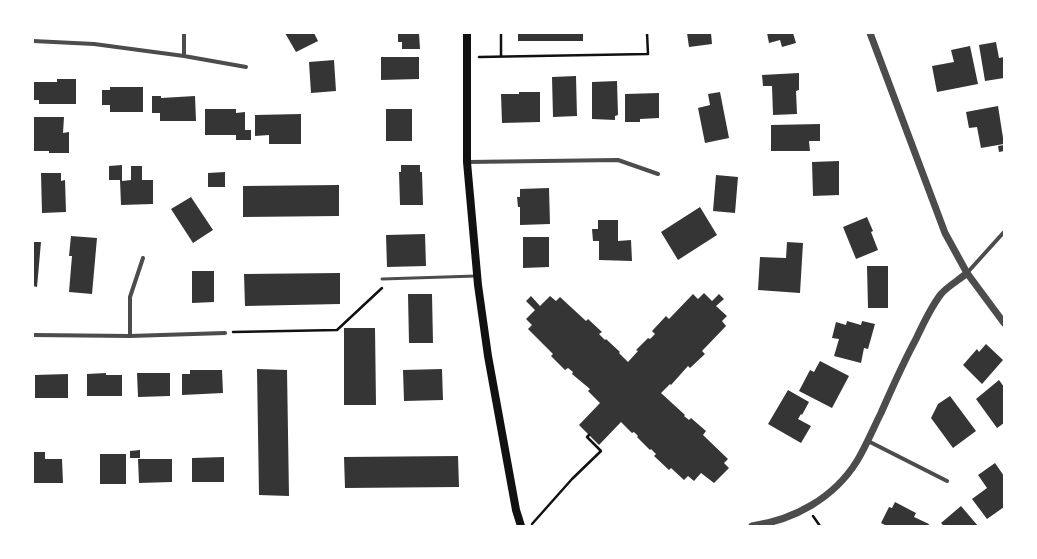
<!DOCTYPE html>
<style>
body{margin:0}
#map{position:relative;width:1037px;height:559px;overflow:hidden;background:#fff;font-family:"Fira Sans",sans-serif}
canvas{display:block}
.frame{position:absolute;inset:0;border:34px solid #fff;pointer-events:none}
</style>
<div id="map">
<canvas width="1037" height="559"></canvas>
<div class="frame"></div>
</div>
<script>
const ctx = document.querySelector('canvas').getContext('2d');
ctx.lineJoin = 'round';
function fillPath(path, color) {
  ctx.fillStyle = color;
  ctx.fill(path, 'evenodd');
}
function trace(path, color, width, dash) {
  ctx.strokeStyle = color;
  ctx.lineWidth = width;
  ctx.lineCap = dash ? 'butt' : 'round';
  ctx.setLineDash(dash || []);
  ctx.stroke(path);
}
fillPath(new Path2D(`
 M285,33H314L318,41L296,52Z
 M398,33H419L420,49H402V42H398Z
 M518,33H583V41H518Z
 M687,33H711L712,44L689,47Z
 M767,33H793L796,43L782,47L780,40L769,43Z
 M996,42L999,58L1004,57V78L985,81L979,45Z
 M970,46L978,84L937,92L932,66L954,62L951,50Z
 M381,57H419V79L381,80Z
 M334,60L336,91L311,93L309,62Z
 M799,73V90L796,91L797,114L773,115L772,86H763L762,75Z
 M576,76L577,116L553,117L552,77Z
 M57,79H76V104H39V100H33V82H57Z
 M617,81L618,115L615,116V120L592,119V82Z
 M110,87H143V112H110V105H102V90H110Z
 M519,92H540V122L502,123L501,94H519Z
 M720,92L729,138L705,143L698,108L710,105L708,94Z
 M659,93V118L640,119V122H625V94Z
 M152,96H161V98L195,96L196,121H160V113H152Z
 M998,106L1004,144L981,148L977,127L969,128L966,112Z
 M205,109H236V113L245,112V130H251V140H236V135H205Z
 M386,109H412V141H386Z
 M301,114V144H269V135L255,136V115Z
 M33,117H64L63,133L69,132V153H49V151H33Z
 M820,124V141H809L810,151H771V125Z
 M1004,145V151L999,152L998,146Z
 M839,161V195L813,196L812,162Z
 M122,165V181L131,180V166H142V180H153V204L121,205L120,180H109V166Z
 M401,165H420V172H422L423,205H400L399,172H401Z
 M225,172V187H208V173Z
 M41,173H61V181L65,180L66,212L42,213Z
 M716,175L738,177L735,213L713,211Z
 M339,185V216L243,217V186Z
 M549,188L550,224L520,225V207H518L517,197H520V189Z
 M191,197L213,230L193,243L171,209Z
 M700,207L717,235L678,260L661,232Z
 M867,217L873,231L871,232L878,250L856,259L843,227Z
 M598,220H618V241L631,240L632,261L599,260V241H593L592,229H598Z
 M425,234L426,266L387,267L386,235Z
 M71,236L97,238L92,294L69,292L72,256H69Z
 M523,237H549V267L523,268Z
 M33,242H41L37,287L33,286Z
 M787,242L803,243L800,293L758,290L760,257L786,258Z
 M867,266H888V308H868Z
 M192,271H214V302L192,303Z
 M340,273V304L245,306L244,274Z
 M704,293L712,301L719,294L724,299L716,306L727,316L722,321L726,326L702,351L705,354L690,368L688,366L671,385L670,384L661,393L685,415L684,416L689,420L691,418L706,431L703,435L728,459L724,463L729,468L714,483L701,473L694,481L688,476L684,480L671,468L669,470L654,456L656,454L651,449L650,450L637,437L638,436L634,432L632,433L621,422L599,445L579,425L600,403L588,391L590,389L572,374L573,372L568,368L565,370L551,356L553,354L528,329L532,325L526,319L535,310L526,301L531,296L540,306L550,296L556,301L560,297L586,321L588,319L602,332L599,334L605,340L606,339L620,352L619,353L628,362L638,351L636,350L648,338L650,339L655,334L652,331L666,316L669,319L693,294L698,299Z
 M408,294H432L433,343H409Z
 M847,321L861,325L862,321L875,324L868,349L864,348L861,363L834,356L839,339L832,338L836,322L846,325Z
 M344,328H375L376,405H344Z
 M986,344L1003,360L982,384L963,365L977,349L979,352Z
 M820,361L849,376L832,408L799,391L810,370L814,372Z
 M257,369L287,370L289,496L259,495Z
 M442,369L443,400L404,401L403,370Z
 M190,370H222L223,393L182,395V374H190Z
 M106,373V375H122V396H87V374Z
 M137,373H170V396L138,397Z
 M68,374V398H35V375Z
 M999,380L1004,387V423L997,428L976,399Z
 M788,390L809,402L802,415L801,414L798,419L811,426L801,443L768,424Z
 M950,396L976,431L953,448L931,418L938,404Z
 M140,450V458H130V451Z
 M33,452H45V459H62L63,483H33Z
 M100,454H126V484H100Z
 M458,456L459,487L345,488L344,457Z
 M224,457V482H192V458Z
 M138,459H172V482L139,483Z
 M995,463L1004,476V507L987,519L972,499L987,488L978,475Z
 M895,502L916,513L914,517L929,524L928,526H887L881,523L889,507L892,508Z
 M961,506L978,526H944L941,523Z`), '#353535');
trace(new Path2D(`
 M501,33V56
 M479,57L648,54L647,33
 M233,332L337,330L382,288
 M813,516L820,526
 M532,524L572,479L601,451L587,437L589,435`), '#111', 2.5);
trace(new Path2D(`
 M382,279L476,276`), '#4c4c4c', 3);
trace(new Path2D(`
 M33,41L94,44L184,56L246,67
 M184,56V33
 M467,162L618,160L658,174
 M967,273L1004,232
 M33,335L130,336L225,333
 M130,336V297L143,258
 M868,441L947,481`), '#4c4c4c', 4);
trace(new Path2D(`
 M870,33L945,233L967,273L1004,323
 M752,526C794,520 834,498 857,461C866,446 873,429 881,413C892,388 903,363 916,339C923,324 931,307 941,294C948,286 959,280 967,273`), '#4c4c4c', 7);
trace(new Path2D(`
 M467,33V162L478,285L488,356L516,510L521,526`), '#111', 8);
</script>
